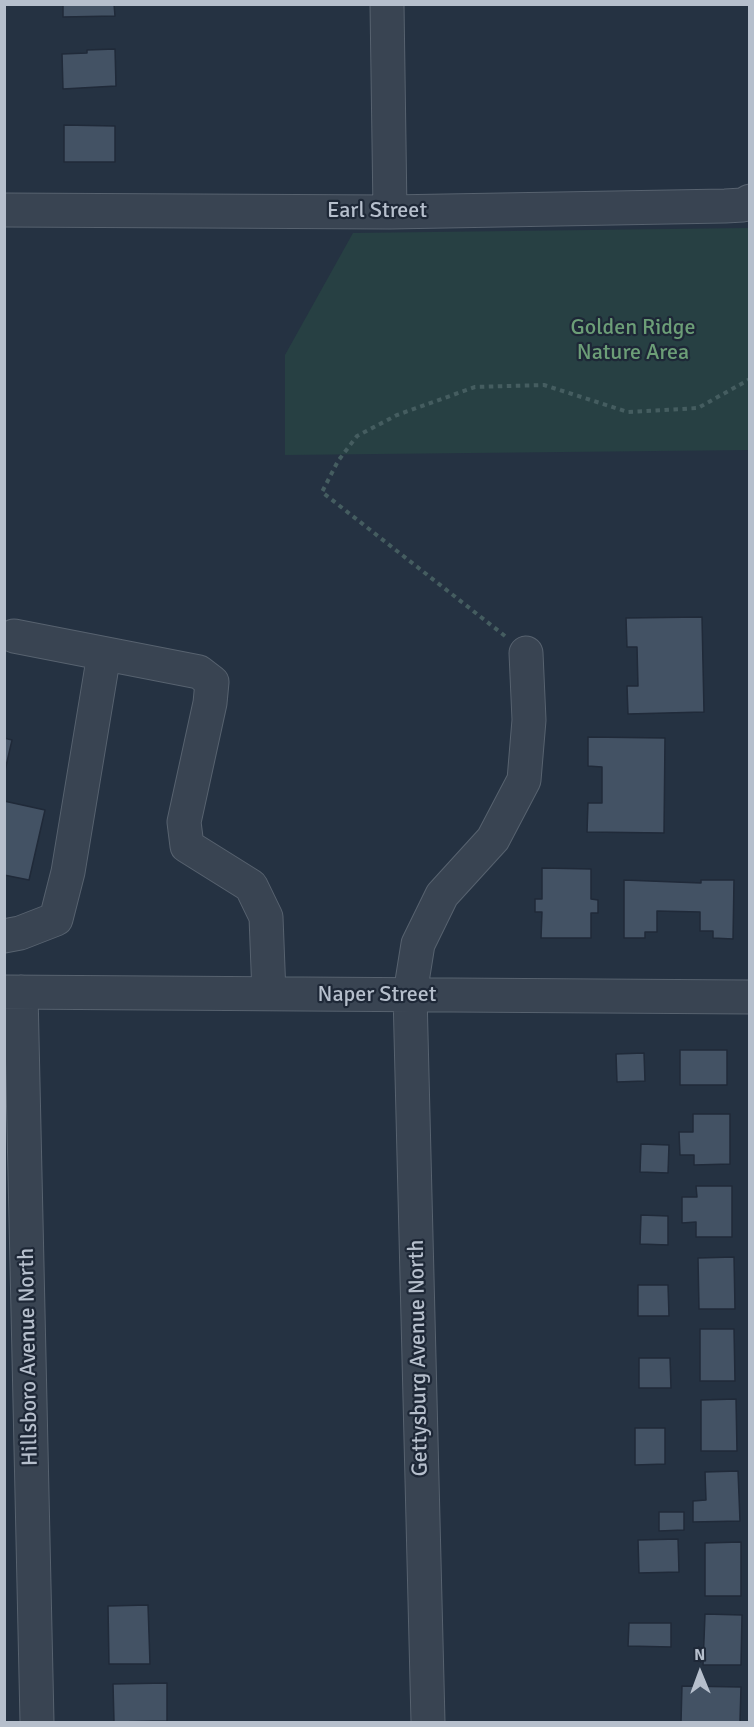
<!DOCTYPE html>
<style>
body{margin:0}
#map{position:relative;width:754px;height:1727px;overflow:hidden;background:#253242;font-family:Signika,sans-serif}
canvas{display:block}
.frame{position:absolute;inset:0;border:6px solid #b6bfcc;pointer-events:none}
.north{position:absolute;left:670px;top:1643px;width:60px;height:60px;-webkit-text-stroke:4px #1e2837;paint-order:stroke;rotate:359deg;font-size:16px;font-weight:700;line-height:24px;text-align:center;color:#b6bfcc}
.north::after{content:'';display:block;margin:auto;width:21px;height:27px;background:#b6bfcc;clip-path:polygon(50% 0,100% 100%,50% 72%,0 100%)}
</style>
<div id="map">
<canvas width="754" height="1727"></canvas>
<div class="frame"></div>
<div class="north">N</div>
</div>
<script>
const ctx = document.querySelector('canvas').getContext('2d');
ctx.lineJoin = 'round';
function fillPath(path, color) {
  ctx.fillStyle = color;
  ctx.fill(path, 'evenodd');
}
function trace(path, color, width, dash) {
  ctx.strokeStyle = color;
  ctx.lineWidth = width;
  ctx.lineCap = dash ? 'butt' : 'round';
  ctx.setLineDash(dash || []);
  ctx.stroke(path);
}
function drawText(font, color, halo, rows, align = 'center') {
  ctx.font = font + ' Signika,sans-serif';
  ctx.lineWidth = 4.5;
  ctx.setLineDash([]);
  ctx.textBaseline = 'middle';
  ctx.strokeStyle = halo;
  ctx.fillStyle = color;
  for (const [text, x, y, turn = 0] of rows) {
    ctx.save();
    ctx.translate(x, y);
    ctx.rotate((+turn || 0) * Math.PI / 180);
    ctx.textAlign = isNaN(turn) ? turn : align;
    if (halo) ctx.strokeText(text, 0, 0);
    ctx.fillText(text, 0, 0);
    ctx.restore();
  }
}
fillPath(new Path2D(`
 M749,228V450L285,455V355L353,233Z`), '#274043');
const building = new Path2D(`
 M63,4H114L115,16L63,17Z
 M115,49L116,86L63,89L62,54L87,53V50Z
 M64,125L115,126V162H64Z
 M702,617L704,712L628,714L627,686H638L637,647H627L626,618Z
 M588,737L665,738L664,833L587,832L588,803H602V767L588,766Z
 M4,738L12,740L4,775Z
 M4,801L45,810L29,880L4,875Z
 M542,868L591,869V899L598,900V913H591V938H541L542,912H535V899H542Z
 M624,880L701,883V880H734L733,939L713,938V931H700V912L657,911V932H645V938H624Z
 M680,1050H727V1085H680Z
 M644,1053L645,1081L617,1082L616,1054Z
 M693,1114H730V1164L694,1165V1155H680L679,1132H693Z
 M641,1144L669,1145L668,1173L640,1172Z
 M696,1186H732V1237H696V1222L682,1223V1197H697Z
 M641,1215L668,1216V1245L640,1244Z
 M734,1257L735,1309H699L698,1258Z
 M638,1285H668L669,1316H638Z
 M700,1329H734L735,1381H700Z
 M639,1358H670L671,1388H639Z
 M736,1399L737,1451H701V1400Z
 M635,1428H665V1464L635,1465Z
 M738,1471L740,1521L693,1522V1501L706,1500L705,1472Z
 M659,1512H684V1530L659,1531Z
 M678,1539L679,1572L639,1573L638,1540Z
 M741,1542V1596H705V1543Z
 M148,1605L150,1664H109L108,1606Z
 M705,1614L742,1615L741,1665H703Z
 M629,1623H671V1647L628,1646Z
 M167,1683V1721L114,1722L113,1684Z
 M682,1686L741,1687L740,1722H681Z`);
fillPath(building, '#435264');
trace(building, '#202a39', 1.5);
const minor = new Path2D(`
 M387,4L390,212
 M4,210L390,212L725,206L743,205L750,201
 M14,636L199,672L212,682L210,703L184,822L187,846L251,886L266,917L269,994
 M4,936L20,933L56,919L68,872L104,654
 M4,992L750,997
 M21,992L37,1722
 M428,1722L410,994L418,944L442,895L493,839L524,780L529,720L526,653`);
trace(minor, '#57626f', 35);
trace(new Path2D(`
 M505,636L322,492L338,461L357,436L397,415L475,387L544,385L628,412L698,408L750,379`), '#455d60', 4, [4.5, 4.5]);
trace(minor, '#394452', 33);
drawText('22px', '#b6bfcc', '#1e2837', [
 ["Earl Street",377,211],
 ["Naper Street",377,995],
 ["Hillsboro Avenue North",29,1357,-91],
 ["Gettysburg Avenue North",419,1358,-91]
]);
drawText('22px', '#6c9e77', '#1e2837', [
 ["Golden Ridge",633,328],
 ["Nature Area",633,353]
]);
</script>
